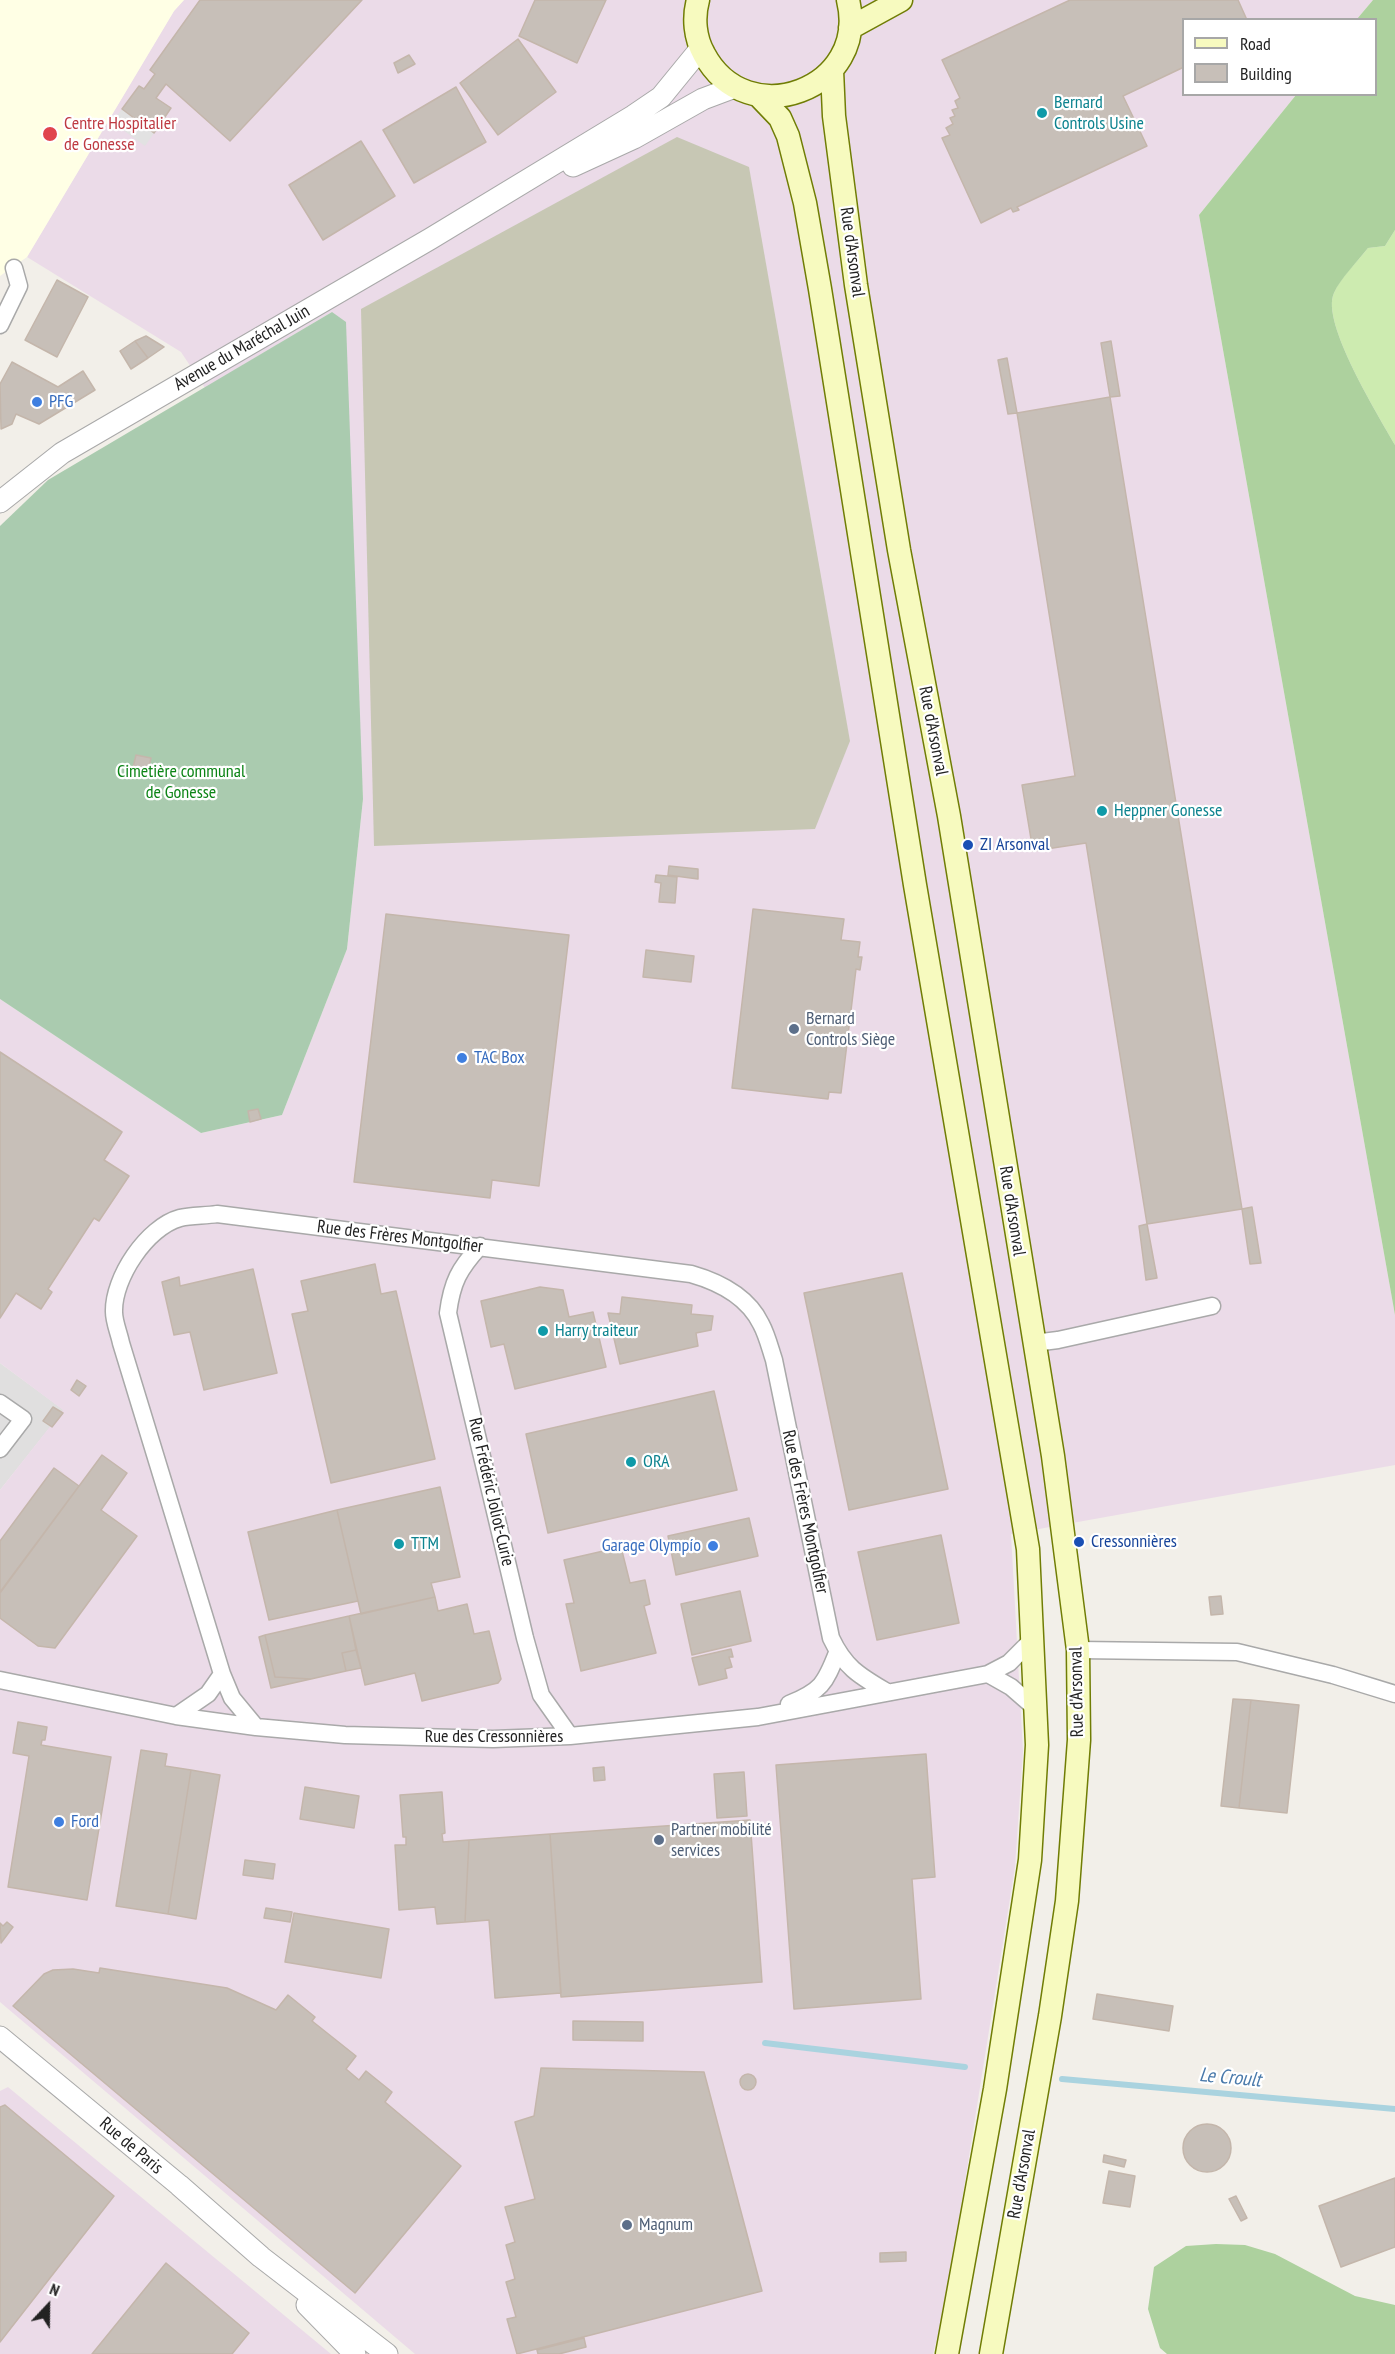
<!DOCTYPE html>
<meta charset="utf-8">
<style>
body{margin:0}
#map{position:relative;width:1395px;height:2354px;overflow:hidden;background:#f2efe9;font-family:"PT Sans Narrow",sans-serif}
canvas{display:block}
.legend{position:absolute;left:1182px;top:18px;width:195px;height:78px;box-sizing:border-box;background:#fff;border:2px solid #a7a7a7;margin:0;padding:8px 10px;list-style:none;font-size:18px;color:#222}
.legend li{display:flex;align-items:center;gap:12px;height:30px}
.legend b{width:30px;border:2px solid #a7a7a7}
.north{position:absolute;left:18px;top:2276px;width:60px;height:60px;-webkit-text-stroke:4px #fff;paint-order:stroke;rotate:22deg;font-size:16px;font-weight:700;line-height:24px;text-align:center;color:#222}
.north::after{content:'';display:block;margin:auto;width:21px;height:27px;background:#222;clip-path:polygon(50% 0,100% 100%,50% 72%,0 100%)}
</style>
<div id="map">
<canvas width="1395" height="2354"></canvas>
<ul class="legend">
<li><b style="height:8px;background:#f7fabf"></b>Road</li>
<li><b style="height:16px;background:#c7bfb8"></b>Building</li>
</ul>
<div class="north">N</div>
</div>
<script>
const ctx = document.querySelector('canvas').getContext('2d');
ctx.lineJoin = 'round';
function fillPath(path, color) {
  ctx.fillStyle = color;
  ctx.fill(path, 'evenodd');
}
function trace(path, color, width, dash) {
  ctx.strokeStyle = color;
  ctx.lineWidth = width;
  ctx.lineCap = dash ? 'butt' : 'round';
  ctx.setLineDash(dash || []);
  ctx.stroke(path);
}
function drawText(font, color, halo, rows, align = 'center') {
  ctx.font = font + ' "PT Sans Narrow",sans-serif';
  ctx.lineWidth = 4.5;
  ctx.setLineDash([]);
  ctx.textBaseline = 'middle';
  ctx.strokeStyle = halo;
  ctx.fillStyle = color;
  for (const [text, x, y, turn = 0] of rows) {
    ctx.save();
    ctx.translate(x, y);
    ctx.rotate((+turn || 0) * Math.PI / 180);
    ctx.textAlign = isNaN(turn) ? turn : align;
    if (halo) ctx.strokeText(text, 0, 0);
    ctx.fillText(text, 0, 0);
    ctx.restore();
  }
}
fillPath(new Path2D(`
 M0,1363L64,1410L0,1490Z`), '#e0dfdf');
fillPath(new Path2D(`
 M184,0H1373L1357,19L1184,20V94L1296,95L1199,215L1395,1315V1465L1011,1534L1023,1751L1015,1867L946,2301L933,2354H415L0,2002V1490L63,1410L0,1363V999L201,1133L282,1115L347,949L363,799L332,312L205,388L181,352L27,257L174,11Z
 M8,2087L331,2354H0V2091Z`), '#ebdbe8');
fillPath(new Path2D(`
 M0,0H184L174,11L27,257L0,276Z`), '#ffffe5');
fillPath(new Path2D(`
 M677,137L749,167L850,741L815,829L374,846L361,309Z`), '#c7c7b4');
fillPath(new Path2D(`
 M1395,230V445C1379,416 1320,322 1334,293C1340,278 1358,261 1368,248L1385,246Z`), '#cdebb0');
fillPath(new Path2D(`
 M1373,0H1395V230L1385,246L1368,248C1358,261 1340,279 1334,293C1320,322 1379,416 1395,445V1315L1199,215L1296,95L1376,94V20L1357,19Z
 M1216,2244L1245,2245L1275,2254L1355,2296L1395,2305V2354H1167L1160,2348L1148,2309L1154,2267L1186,2246Z`), '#add19e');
fillPath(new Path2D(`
 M332,312L346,322L363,799L347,949L282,1115L201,1133L0,999V526L48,480Z`), '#aacbaf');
fillPath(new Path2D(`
 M122,109L154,133L145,146L112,122Z`), '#e2e2e2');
trace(new Path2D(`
 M765,2043L965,2067
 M1062,2079L1395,2109`), '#aad3df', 6);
const building = new Path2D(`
 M200,0H362L230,141L166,84L156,98L171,108L154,133L122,109L139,86L144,89L155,74L150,70Z
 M535,0H606L577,63L519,36Z
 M1070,0H1238L1247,20H1184V67L1123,96L1147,146L1017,207L1019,210L1013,212L1011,208L981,223L942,138L950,135L946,128L953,124L950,118L955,116L952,110L958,108L955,101L960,98L942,60Z
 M518,39L556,92L498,135L460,83Z
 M409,55L415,64L398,73L394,63Z
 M456,87L486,142L414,183L383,130Z
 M361,141L395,196L323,240L289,185Z
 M57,280L88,297L57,357L25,340Z
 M146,336L164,347L148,358L135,341Z
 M135,341L148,358L131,369L120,351Z
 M1111,341L1120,396L1110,397L1101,343Z
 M1007,358L1017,413L1008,414L998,360Z
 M12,362L58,387L83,371L95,390L39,424L16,414L12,424L1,429L0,384Z
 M1110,397L1242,1209L1147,1224L1086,843L1033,851L1022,785L1075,776L1017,413Z
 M136,755L151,758L147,775L132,772Z
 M669,866L698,869V879L668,875Z
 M656,875L677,877L675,903L659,902L661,883L655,882Z
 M753,909L844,919L841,940L860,942L858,957H862L860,970L856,969L841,1093L829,1092L828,1099L732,1088Z
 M386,914L569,935L539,1186L492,1180L490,1198L354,1182Z
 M646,950L694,956L691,982L643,977Z
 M0,1052L122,1132L104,1160L129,1176L99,1221L94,1218L48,1289L52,1292L41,1309L16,1293L0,1318Z
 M258,1109L261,1119L250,1122L248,1111Z
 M1252,1207L1261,1263L1250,1264L1242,1209Z
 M1147,1224L1157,1278L1146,1280L1139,1226Z
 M375,1264L381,1294L396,1291L435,1459L331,1483L292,1314L308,1311L301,1281Z
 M253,1269L277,1373L204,1390L190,1332L174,1335L162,1282L179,1277L180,1286Z
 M902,1273L948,1489L849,1510L804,1293Z
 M540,1287L563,1290L569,1317L593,1312L606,1367L515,1389L504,1344L491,1347L481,1301Z
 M622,1297L692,1305L691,1314L713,1316L711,1330L696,1333L698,1346L620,1364L608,1313L620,1314Z
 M77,1380L86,1386L79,1396L71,1390Z
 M714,1391L737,1490L548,1533L526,1434Z
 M53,1407L63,1413L52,1427L43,1421Z
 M102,1455L127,1473L101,1510L137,1536L55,1648L38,1646L0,1618V1593Z
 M54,1468L79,1486L0,1592V1541Z
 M440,1487L460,1577L431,1583L435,1597L361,1614L337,1510Z
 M337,1510L358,1601L269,1620L248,1532Z
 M749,1518L758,1556L676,1575L668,1536Z
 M941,1535L959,1623L877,1640L858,1552Z
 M621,1547L630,1583L645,1580L650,1604L644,1606L656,1653L581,1671L566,1604L574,1603L564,1560Z
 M740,1591L751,1641L692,1655L681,1604Z
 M1221,1596L1223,1614L1211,1615L1209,1597Z
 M435,1597L438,1611L467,1604L474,1634L489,1631L501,1679L498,1683L422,1701L415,1673L365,1685L349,1616Z
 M349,1616L356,1650L342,1653L346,1671L311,1679L275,1677L265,1635Z
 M265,1635L275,1677L311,1679L271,1688L259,1637Z
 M731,1649L733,1657H729L732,1667L725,1669L727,1678L699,1685L692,1658Z
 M356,1650L361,1668L346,1671L342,1653Z
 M1233,1699L1251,1700L1239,1808L1221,1806Z
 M1251,1700L1299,1705L1287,1813L1239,1808Z
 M18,1722L47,1727L45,1740H42L41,1745L111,1757L87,1900L8,1887L29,1756L13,1753Z
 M141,1750L167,1754L165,1766L191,1770L168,1914L116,1906Z
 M926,1754L935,1877L912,1879L921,1999L794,2009L776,1765Z
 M604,1767L605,1780L594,1781L593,1768Z
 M191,1770L220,1775L196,1919L168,1914Z
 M744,1772L747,1816L717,1818L714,1774Z
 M305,1787L359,1796L354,1828L300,1819Z
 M442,1792L445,1833L442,1834L443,1842L469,1840L465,1922L437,1924L435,1907L399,1910L395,1845H406V1837H403L400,1795Z
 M750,1820L762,1982L561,1997L550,1834Z
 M550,1834L561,1993L495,1998L489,1920L465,1922L469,1840Z
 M245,1860L275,1864L273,1879L243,1875Z
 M266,1908L292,1912L290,1922L264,1918Z
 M294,1913L389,1929L381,1978L285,1962Z
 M7,1922L13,1927L1,1943L0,1923L3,1926Z
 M100,1968L227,1988L276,2010L288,1995L315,2017L312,2021L356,2056L346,2069L359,2080L366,2071L392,2092L385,2102L461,2166L355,2293L13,2006L44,1974L53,1970L73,1969L99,1973Z
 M1097,1994L1173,2006L1169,2031L1093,2019Z
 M573,2021L643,2022V2041L573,2040Z
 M541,2068L704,2072L762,2291L517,2354L507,2319L516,2317L506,2282L515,2279L506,2245L515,2242L505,2207L535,2199L515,2122L534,2116Z
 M740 2082a8 8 0 1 1 16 0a8 8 0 1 1-16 0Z
 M5,2105L114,2196L0,2342V2107Z
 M1183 2148a24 24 0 1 1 48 0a24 24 0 1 1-48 0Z
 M1104,2155L1126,2160L1124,2167L1103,2162Z
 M1109,2171L1135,2176L1130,2207L1103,2203Z
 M1395,2178V2247L1341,2267L1319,2206Z
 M1236,2196L1247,2218L1241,2221L1229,2199Z
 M906,2252V2261L880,2262V2253Z
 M166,2263L249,2333L232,2354H92Z
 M584,2338L586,2347L559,2354H538L537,2350Z`);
fillPath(building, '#c7bfb8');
trace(building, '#c4b6ab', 1.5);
const minor = new Path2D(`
 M0,325L19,286L14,268
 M480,1246C459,1269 452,1282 448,1313L525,1638L541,1695L570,1736
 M1034,1343L1058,1340L1212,1306
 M0,1403L23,1419L0,1449
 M1078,1650L1237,1652L1333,1675L1395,1694
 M222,1674L232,1698L256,1727
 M988,1674L1011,1687L1034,1707
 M0,1680L176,1716L256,1727L345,1735L493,1739L570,1736L758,1717L988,1674L1009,1663L1033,1639
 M789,1704C821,1691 825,1684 837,1653
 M176,1716L208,1694L222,1674L121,1343C119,1333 114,1322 114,1312C113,1278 147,1227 180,1218C191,1215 205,1216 217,1214L691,1274C719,1282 748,1297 761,1324C767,1335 770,1348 774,1360L831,1638C845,1668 860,1676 887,1692`);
const tertiary = new Path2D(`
 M573,166L634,138L703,99L735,87
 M0,502L62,453L430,239L633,116L661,97L701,48
 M0,2037L179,2185L261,2257L387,2354
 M307,2305L355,2354`);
const secondary = new Path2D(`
 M698,0C693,18 695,38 704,54C747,135 870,89 848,0
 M850,28L901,0
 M832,70L834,116L856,285L899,550L949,816L1053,1456L1078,1650L1079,1740L1067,1901L1050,2016L991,2354
 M758,95L780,118L788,136L805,203L820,289L915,885L1028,1549L1037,1745L1030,1860L995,2089L947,2354`);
trace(minor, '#a9a9a9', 19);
trace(tertiary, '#a9a9a9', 23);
trace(secondary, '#707d05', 25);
trace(minor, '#fff', 16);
trace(tertiary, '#fff', 21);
trace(secondary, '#f7fabf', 22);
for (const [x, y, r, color] of [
 [1042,113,6,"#0f9aa8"],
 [50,134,8,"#e0444e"],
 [37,402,6,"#3f7fe0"],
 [1102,811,6,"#0f9aa8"],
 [968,845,6,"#1a4fb4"],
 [794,1029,6,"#5c6f8a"],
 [462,1058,6,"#3f7fe0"],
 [543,1331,6,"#0f9aa8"],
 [631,1462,6,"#0f9aa8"],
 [1079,1542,6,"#1a4fb4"],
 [399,1544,6,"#0f9aa8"],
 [713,1546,6,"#3f7fe0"],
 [59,1822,6,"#3f7fe0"],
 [659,1840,6,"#5c6f8a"],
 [627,2225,6,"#5c6f8a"]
]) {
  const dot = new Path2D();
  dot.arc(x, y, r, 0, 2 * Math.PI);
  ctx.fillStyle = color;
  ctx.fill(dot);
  trace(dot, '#fff', 2);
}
drawText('18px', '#0d838f', '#fff', [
 ["Bernard",1054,103],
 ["Controls Usine",1054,124],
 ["Heppner Gonesse",1114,811],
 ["Harry traiteur",555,1331],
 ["ORA",643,1462],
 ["TTM",411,1544]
], 'left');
drawText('18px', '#be3a42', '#fff', [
 ["Centre Hospitalier",64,124],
 ["de Gonesse",64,145]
], 'left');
drawText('18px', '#222', '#fff', [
 ["Rue d'Arsonval",852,252,82],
 ["Avenue du Maréchal Juin",242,348,-30],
 ["Rue d'Arsonval",933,731,79],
 ["Rue d'Arsonval",1012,1211,81],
 ["Rue des Frères Montgolfier",400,1237,7],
 ["Rue Frédéric Joliot-Curie",491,1492,77],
 ["Rue des Frères Montgolfier",805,1512,78],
 ["Rue d'Arsonval",1077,1692,-91],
 ["Rue des Cressonnières",494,1737],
 ["Rue de Paris",131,2146,40],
 ["Rue d'Arsonval",1022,2174,-80]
]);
drawText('18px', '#366cbe', '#fff', [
 ["PFG",49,402],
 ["TAC Box",474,1058],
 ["Garage Olympío",701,1546,"right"],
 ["Ford",71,1822]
], 'left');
drawText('18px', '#0c8416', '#fff', [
 ["Cimetière communal",181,772],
 ["de Gonesse",181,793]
]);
drawText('18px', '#164399', '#fff', [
 ["ZI Arsonval",980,845],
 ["Cressonnières",1091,1542]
], 'left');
drawText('18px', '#4e5e75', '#fff', [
 ["Bernard",806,1019],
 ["Controls Siège",806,1040],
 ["Partner mobilité",671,1830],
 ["services",671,1851],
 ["Magnum",639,2225]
], 'left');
drawText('italic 20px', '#4a7aab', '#fff', [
 ["Le Croult",1230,2078,5]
]);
</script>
